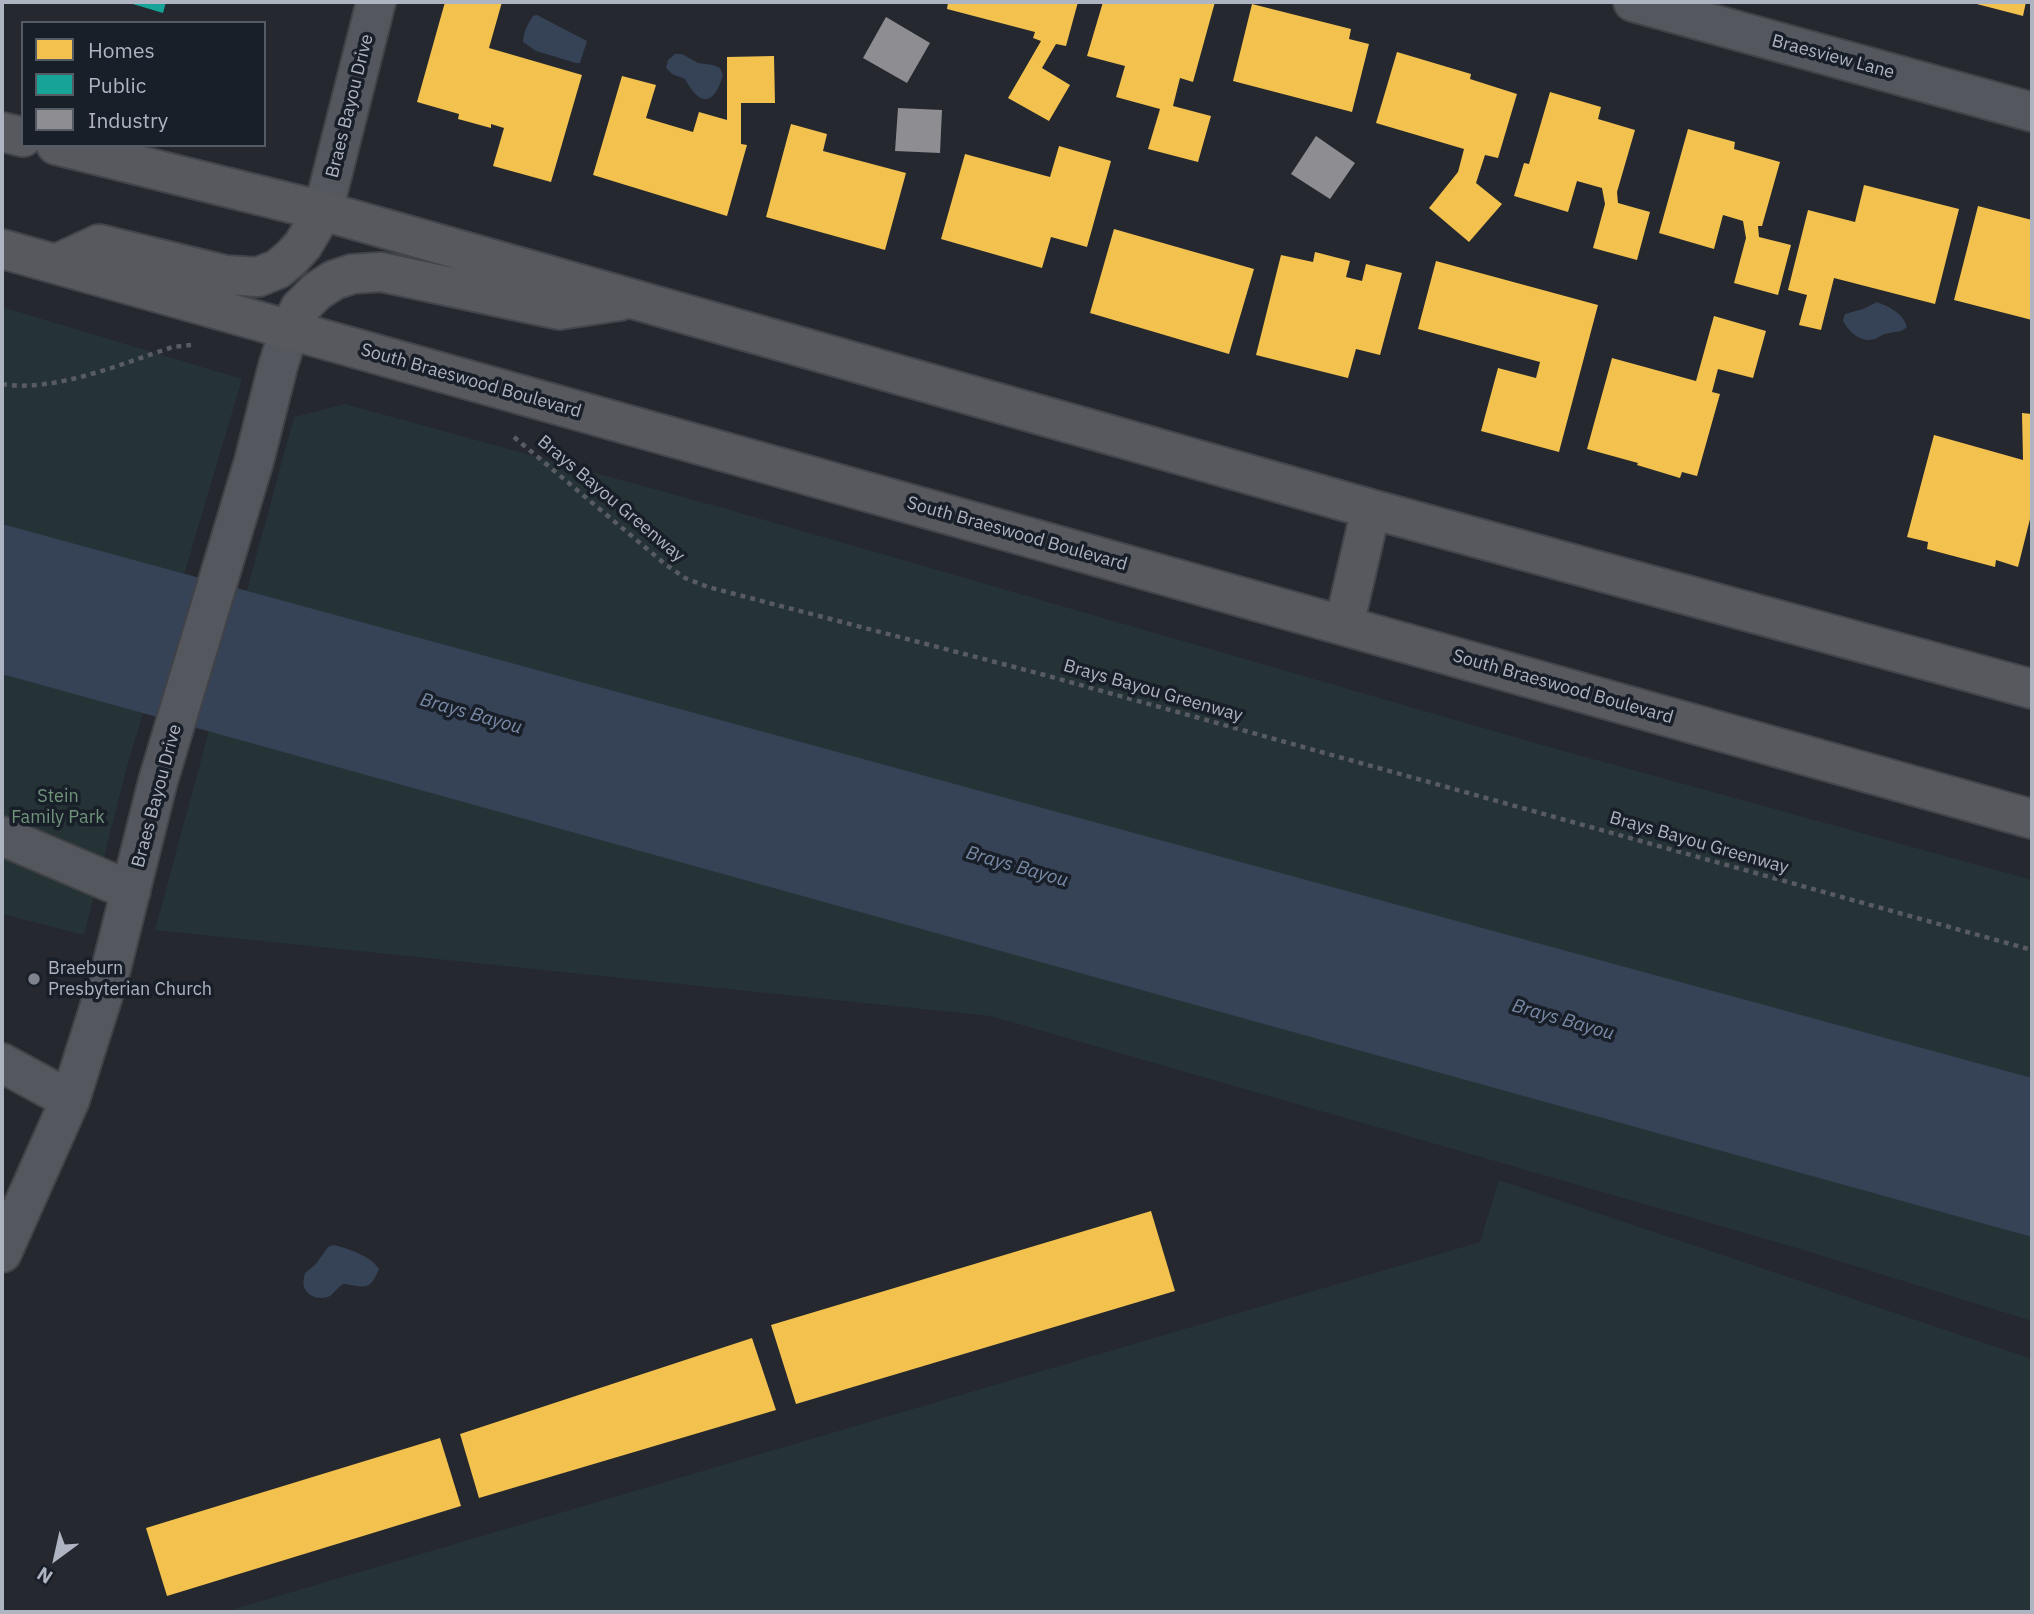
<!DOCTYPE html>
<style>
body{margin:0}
#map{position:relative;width:2034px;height:1614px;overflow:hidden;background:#25282f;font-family:"IBM Plex Sans",sans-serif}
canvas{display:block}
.frame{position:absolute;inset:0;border:4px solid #aeb4c1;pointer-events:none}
.legend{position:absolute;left:21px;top:21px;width:245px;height:126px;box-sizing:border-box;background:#191f28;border:2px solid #555b65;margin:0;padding:9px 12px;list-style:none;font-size:21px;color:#aeb4c1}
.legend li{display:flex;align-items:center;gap:14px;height:35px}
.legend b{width:35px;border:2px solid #555b65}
.north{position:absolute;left:21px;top:1523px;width:70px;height:70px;-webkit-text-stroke:5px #191f28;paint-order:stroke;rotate:213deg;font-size:19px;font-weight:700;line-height:28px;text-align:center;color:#aeb4c1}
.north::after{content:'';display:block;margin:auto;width:24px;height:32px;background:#aeb4c1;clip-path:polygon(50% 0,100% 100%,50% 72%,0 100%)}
</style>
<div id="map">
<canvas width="2034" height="1614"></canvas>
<div class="frame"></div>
<ul class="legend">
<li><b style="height:19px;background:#f2c14e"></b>Homes</li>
<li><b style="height:19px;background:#17a398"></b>Public</li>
<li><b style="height:19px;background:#8d8d92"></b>Industry</li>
</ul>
<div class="north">N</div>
</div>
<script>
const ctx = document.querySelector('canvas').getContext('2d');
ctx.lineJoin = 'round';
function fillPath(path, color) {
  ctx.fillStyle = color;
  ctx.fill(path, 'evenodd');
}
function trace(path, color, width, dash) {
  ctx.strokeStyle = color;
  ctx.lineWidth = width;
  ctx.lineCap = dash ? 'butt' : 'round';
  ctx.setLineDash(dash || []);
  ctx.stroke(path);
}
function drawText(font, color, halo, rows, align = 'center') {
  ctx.font = font + ' "IBM Plex Sans",sans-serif';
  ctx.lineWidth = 7;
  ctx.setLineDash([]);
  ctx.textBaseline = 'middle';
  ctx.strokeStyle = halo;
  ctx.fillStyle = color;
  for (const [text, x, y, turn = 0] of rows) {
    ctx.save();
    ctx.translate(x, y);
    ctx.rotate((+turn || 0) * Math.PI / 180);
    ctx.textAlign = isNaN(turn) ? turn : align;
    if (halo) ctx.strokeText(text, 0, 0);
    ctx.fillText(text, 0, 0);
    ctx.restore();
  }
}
fillPath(new Path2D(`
 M2,307L242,379L126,770L84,935L2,914Z
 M345,404L723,508L1535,743L2032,880V1321L1797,1248L991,1016L155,930L294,417Z
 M1499,1180L2032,1359V1612H224L1480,1242Z`), '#253336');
fillPath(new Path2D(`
 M537,15L587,41L580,63H576L536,51L523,42C523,33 528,23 533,16Z
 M675,54H682L698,63L713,65L720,68L723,75C714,106 700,107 685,79L672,74L666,68L668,60Z
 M1877,302C1890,307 1903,313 1907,327C1899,334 1894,331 1885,334C1881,335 1879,337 1875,339C1862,344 1847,331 1843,320L1845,314L1863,309Z
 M2,524L2032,1078V1237L2,674Z
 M334,1245C349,1249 371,1256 379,1269C369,1293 365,1286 343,1284C338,1287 334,1293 330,1296C323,1300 309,1298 305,1289C302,1284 304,1278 305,1273L316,1264L328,1247Z`), '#364256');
fillPath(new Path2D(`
 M445,2H502L489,48L582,75L551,182L493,166L504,128L491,124V128L458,119L459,114L417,102Z
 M948,2H1078L1066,46L1056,44L1042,68L1070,85L1049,121L1008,98L1041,41L1033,38L1035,32L947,9Z
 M1103,2H1215L1193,82L1180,78L1173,106L1211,116L1198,162L1148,149L1160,109L1116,97L1125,66L1087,56Z
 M1969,2H2026L2023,16Z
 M1252,4L1351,29L1349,39L1369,44L1352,112L1233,81Z
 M1397,52L1471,74L1470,79L1517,94L1498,158L1485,155L1476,183L1502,204L1469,242L1429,208L1458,172L1464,149L1376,123Z
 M774,56L775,103H741V144L747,145L727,216L593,175L622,76L656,85L646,118L693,132L699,112L727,120V57Z
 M1550,92L1601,107L1598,119L1635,130L1617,192L1618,203L1650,212L1637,260L1593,248L1605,204L1602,188L1577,181L1568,212L1514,196L1524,163L1529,164Z
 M791,124L827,134L823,151L906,173L885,250L766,217Z
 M1688,129L1735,142L1734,149L1780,162L1762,226H1758L1759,237L1791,245L1778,295L1734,283L1746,238L1743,221L1723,215L1714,249L1659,233Z
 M1059,146L1111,161L1087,247L1051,237L1042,268L941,239L965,154L1050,177Z
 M1864,185L1959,209L1935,304L1834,278L1821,330L1799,325L1807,295L1788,290L1808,210L1855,222Z
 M1978,206L2032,220V320L1954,300Z
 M1114,229L1254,269L1229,354L1090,313Z
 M1315,252L1350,261L1346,277L1362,281L1366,264L1402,273L1380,355L1356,349L1348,378L1256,355L1281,255L1313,262Z
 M1436,261L1598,305L1559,452L1481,431L1498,368L1536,378L1540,362L1418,329Z
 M1714,316L1766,331L1753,378L1718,369L1712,392L1720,394L1697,476L1682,472L1680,478L1637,465L1638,463L1587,449L1612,358L1696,381Z
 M2022,413L2032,414V511L2018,567L1996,560L1995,567L1927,549L1928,542L1907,537L1934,435L2023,460Z
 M1151,1211L1175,1291L796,1404L771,1325Z
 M752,1338L776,1410L479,1498L460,1434Z
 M440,1438L461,1506L167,1596L146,1528Z`), '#f2c14e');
fillPath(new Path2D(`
 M126,2H166L163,13Z`), '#17a398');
fillPath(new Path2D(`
 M886,17L930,43L907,83L863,58Z
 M898,108L942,110L940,153L895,151Z
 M1316,136L1355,163L1330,199L1291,174Z`), '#8d8d92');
const minor = new Path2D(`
 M1633,2L2032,112
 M323,211L376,2
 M2,836L131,891
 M2,1063L70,1100
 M2,1253L70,1100L109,977L158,781L254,461L278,366L289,331`);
const major = new Path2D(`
 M2,132L23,137
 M56,145L323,211L1371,509L2032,689
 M2,249L2032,819
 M56,264L99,244L225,275L258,277L278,269L292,257L303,245L323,211
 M289,331L300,308L317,291L334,280L352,274L381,272L559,310L620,301
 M1344,625L1371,509`);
trace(minor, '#414348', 42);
trace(major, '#42454c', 42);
trace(new Path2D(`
 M2,384C54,393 123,363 173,347L191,345
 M514,437L665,564L685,578L708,587L1041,674L2032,950`), '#585c62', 4.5, [5, 5]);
trace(minor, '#54575e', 38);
trace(major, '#57595f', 38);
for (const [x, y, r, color] of [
 [34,979,7,"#7e838e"]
]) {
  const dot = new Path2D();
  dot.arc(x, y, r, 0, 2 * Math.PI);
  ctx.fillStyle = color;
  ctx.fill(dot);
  trace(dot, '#191f28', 2.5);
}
drawText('18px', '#aeb4c1', '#191f28', [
 ["Braesview Lane",1833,57,15],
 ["Braes Bayou Drive",350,106,-76],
 ["South Braeswood Boulevard",471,381,16],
 ["Brays Bayou Greenway",611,499,40],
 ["South Braeswood Boulevard",1017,534,16],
 ["South Braeswood Boulevard",1563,687,16],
 ["Brays Bayou Greenway",1153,691,16],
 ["Braes Bayou Drive",157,796,-75],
 ["Brays Bayou Greenway",1699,843,16]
]);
drawText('18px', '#70947a', '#191f28', [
 ["Stein",58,797],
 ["Family Park",58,818]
]);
drawText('18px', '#aeb4c1', '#191f28', [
 ["Braeburn",48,969],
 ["Presbyterian Church",48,990]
], 'left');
drawText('italic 19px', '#798aa7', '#191f28', [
 ["Brays Bayou",471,714,16],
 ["Brays Bayou",1017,867,16],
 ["Brays Bayou",1563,1020,16]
]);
</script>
